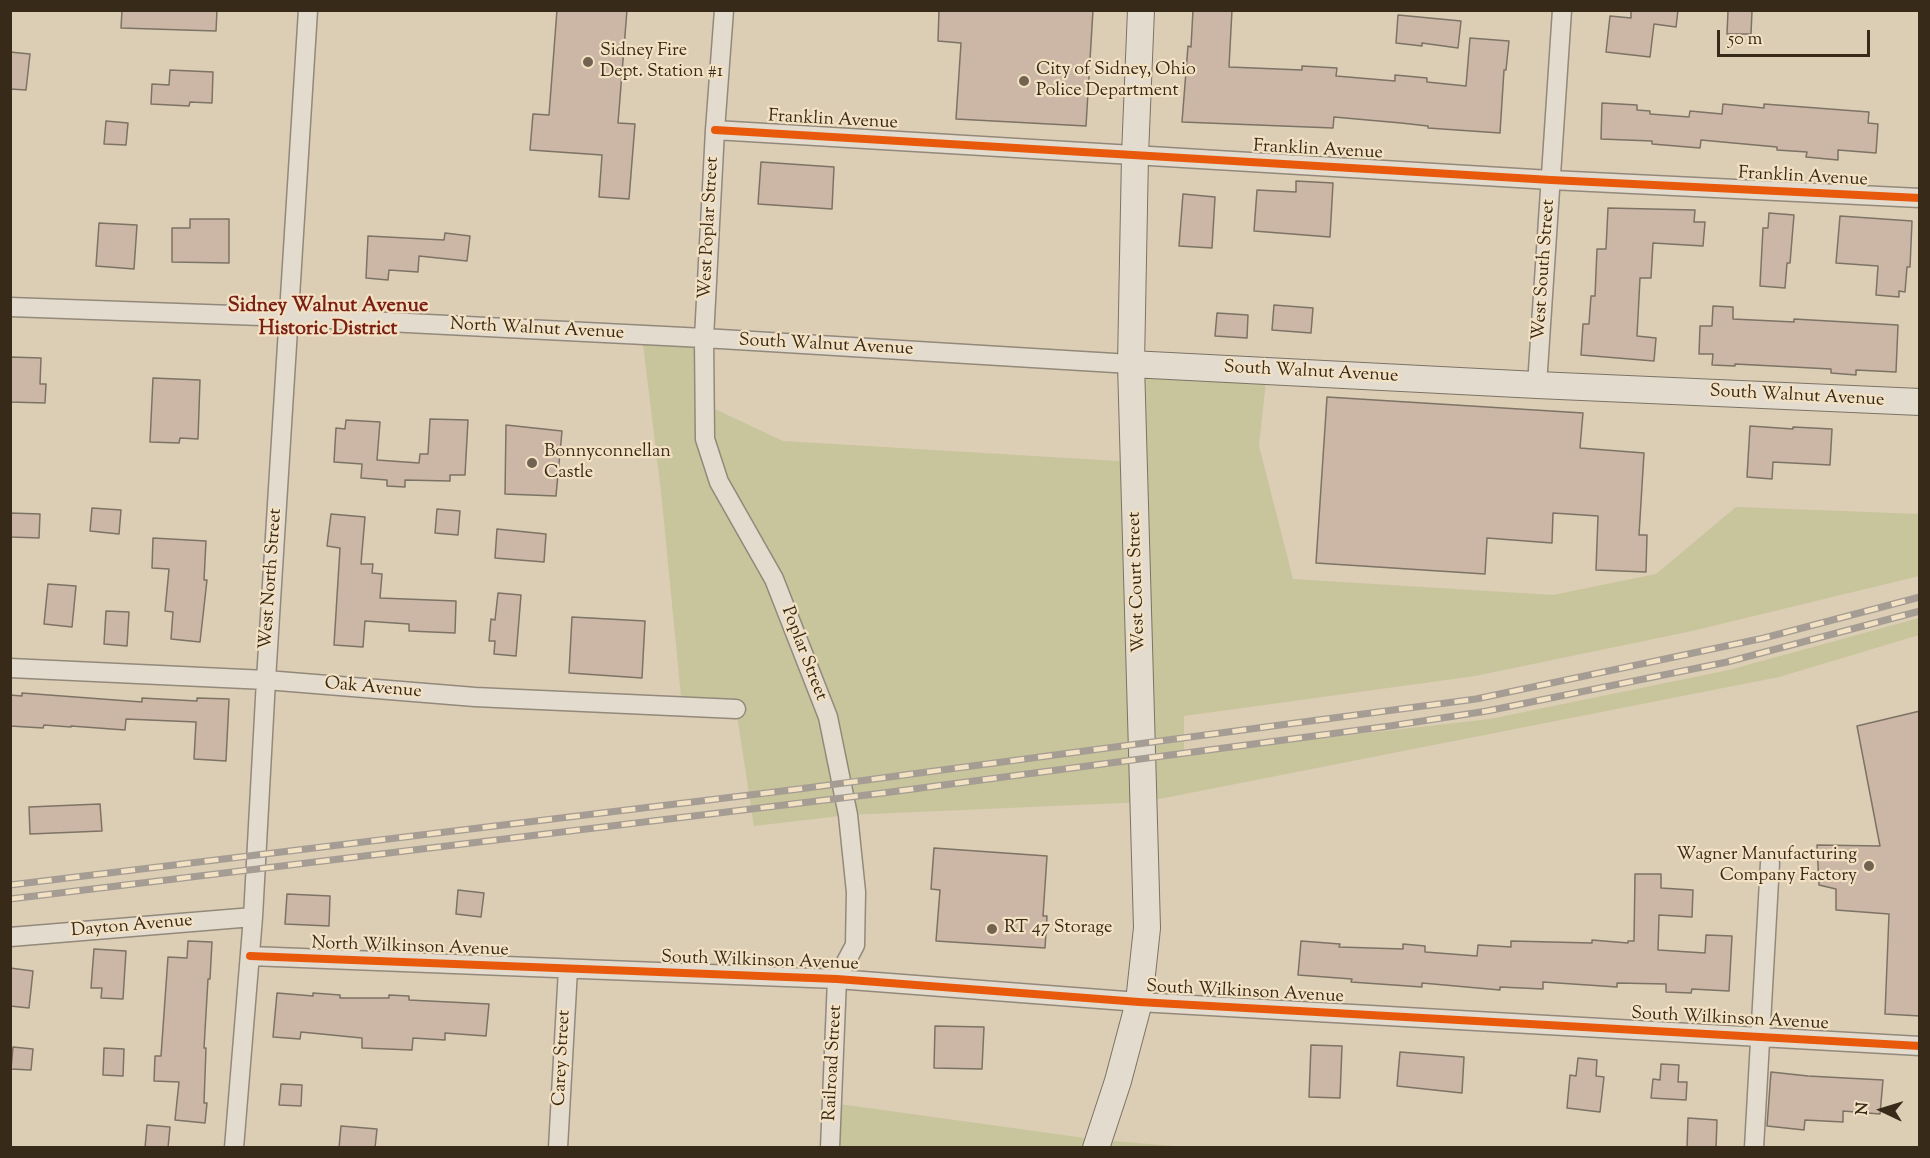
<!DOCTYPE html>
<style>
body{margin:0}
#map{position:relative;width:1930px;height:1158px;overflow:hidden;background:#dccdb5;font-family:"Sorts Mill Goudy",serif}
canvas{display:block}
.frame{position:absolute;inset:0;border:12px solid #382a19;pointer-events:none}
.north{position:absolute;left:1852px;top:1080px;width:60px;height:60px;-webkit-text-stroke:4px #f3e1c4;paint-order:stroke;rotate:274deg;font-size:16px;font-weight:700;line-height:24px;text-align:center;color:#382a19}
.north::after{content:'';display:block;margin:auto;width:21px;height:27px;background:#382a19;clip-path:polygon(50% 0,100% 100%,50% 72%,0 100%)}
.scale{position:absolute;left:1717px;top:30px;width:153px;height:27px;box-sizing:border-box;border:3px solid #382a19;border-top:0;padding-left:8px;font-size:18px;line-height:21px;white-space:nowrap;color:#382a19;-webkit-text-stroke:4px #f3e1c4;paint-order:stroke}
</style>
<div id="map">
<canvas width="1930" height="1158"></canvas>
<div class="frame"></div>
<div class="north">N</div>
<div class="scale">50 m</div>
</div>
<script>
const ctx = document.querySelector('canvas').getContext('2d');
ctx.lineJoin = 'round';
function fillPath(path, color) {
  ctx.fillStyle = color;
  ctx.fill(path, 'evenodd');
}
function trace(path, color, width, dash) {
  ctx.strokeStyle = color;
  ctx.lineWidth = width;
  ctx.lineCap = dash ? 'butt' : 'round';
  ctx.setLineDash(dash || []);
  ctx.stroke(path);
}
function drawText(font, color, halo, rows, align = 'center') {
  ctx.font = font + ' "Sorts Mill Goudy",serif';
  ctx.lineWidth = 4.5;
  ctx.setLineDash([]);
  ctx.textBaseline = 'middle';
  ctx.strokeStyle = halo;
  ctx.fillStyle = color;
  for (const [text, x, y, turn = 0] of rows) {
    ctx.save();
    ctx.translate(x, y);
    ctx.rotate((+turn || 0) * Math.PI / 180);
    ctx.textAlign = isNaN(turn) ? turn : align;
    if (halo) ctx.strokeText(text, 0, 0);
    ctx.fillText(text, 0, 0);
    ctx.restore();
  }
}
fillPath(new Path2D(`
 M642,336L704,338V404L783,441L1134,462L1131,364L1267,371L1259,446L1293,579L1553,595L1656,574L1736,507L1919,514V576L1692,631L1475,676L1184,716V754L1490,719L1729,670L1919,618V635L1779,677L1144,802L848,815L754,826L736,709L682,706L661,491Z
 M832,1103L1099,1140L1187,1147L830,1148Z`), '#c8c49b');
const building = new Path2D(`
 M122,10H217L216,31L121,28Z
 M557,10H627L618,123L635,124L629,199L599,197L602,155L530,150L533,114L549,115Z
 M939,10H1093L1086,126L956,119L961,43L938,41Z
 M1193,10H1232L1229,67L1302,70V66L1337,68L1336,76L1395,81V75L1427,78V82L1466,86L1470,38L1509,41L1506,70H1504L1500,133L1428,128V126L1401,123L1334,117L1333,128L1182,122L1188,46L1191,47Z
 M1631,10H1678L1676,27L1654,24L1650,57L1606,52L1610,16L1631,18Z
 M1728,11H1752L1751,34H1727Z
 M1398,15L1461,21L1458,48L1422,43V46L1396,43Z
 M10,52L30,54L26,90L10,89Z
 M170,70L213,72L212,103L190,102L189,106L151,104L152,84L169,85Z
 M1602,103L1637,105V110L1650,111V114L1689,117L1690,111L1722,114L1723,104L1764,108V104L1869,112L1868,123L1878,124L1876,153L1838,150V160L1806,157L1807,152L1777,150V147L1701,140L1700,148L1652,144V141L1601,139Z
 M106,121L128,123L126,145L104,144Z
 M761,162L834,167L832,209L758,204Z
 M1296,181L1333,183L1330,237L1254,231L1257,190L1296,192Z
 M1183,194L1215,197L1212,248L1179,246Z
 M1608,208L1695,210L1694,222H1705L1703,246L1653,243L1651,278H1640L1637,336L1656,338L1654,361L1581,355L1583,324H1589L1591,296H1595L1597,249H1606Z
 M1769,213L1794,215L1790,263H1787L1785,288L1760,286L1763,228H1768Z
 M1840,216L1912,221L1910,267H1907L1905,292L1899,291V297L1876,295L1878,266L1836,263Z
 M190,219H229V263L172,262V228H190Z
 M99,223L137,225L134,269L96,266Z
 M445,233L470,236L467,261L419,256L418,272L389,270L388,280L366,278L368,236L444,240Z
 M1274,305L1313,308L1311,333L1272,330Z
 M1713,306L1733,307V319L1794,322V319L1898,325L1896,372L1856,370V375L1831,373V369L1735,364V366L1712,365L1713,354H1699L1700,326H1712Z
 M1217,313L1248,315L1247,338L1215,336Z
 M10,357L41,358L40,384H46L45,403L10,402Z
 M153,378L200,380L198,439L180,438L179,443L150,442Z
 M1327,397L1583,413L1580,448L1644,453L1639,535H1647L1646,572L1596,570L1598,516L1553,513L1552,543L1487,538L1485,574L1316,563Z
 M430,419L468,420L465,475H450V481L405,480V487L387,486V480L361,478L362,464L334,462L336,428L345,429L346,420L380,422L377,460L419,463L420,454H428Z
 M506,425L562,431L556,496L505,494Z
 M1750,426L1793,429V427L1832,429L1830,465L1773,462L1772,479L1747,477Z
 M92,508L121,510L119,534L90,531Z
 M437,509L460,511L458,535L435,533Z
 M10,513L40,514L39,538L10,537Z
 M331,514L365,517L361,564H373L372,573L382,574L380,598L456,601L455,633L409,631V624L365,621L363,647L334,645L340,548L327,546Z
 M497,529L546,534L544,562L495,558Z
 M153,538L206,541L204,580H207L200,642L171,639L173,612L165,611L169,569L152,568Z
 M48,584L76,586L72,627L44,624Z
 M498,593L521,595L516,656L494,654L495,641H489L491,619L495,620Z
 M106,611L129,612L127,646L104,644Z
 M572,617L645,621L642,678L569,673Z
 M22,693L142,702V698L197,701V698L229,699L226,761L194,759L196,722L126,719L125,730L71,726V727L44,725L43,728L10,726V695L22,696Z
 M1920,711V1016L1885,1014L1889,914L1836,910V889L1819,885L1817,845L1880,846L1857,726Z
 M100,804L102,831L30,834L29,807Z
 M934,848L1047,856L1043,916H1047L1045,948L936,941L940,890L931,889Z
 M1635,874H1661V888L1693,890L1692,917L1659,915L1658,950L1705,953L1706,935L1732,936L1729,991L1692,989L1691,993L1666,992V984L1617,983V987L1543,982V989L1500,987V990L1422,983V987L1351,982L1352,979L1298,975L1301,941L1340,944L1339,947L1403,949V944L1425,946V952L1477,956L1478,945L1511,947V941L1592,943V940L1628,943V941H1634Z
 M458,890L484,893L481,917L456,914Z
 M287,894L330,896L329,926L285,924Z
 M188,941L212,942L210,979H208L204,1048H206L204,1103H207L205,1123L175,1120L179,1082L154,1081L155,1056H161L168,957L187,958Z
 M94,949L126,951L123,999L101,998L102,988H91Z
 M10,968L33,971L29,1008L10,1006Z
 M277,993L313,996V993L340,995V998H389V995L409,996V1000L489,1004L486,1036L445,1033V1040L413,1038L412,1050L362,1048V1038L301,1032L300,1039L273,1037Z
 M935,1026L984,1027L982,1069L934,1068Z
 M1311,1045L1342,1046L1340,1098L1309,1097Z
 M13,1047L33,1049L31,1070L11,1069Z
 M104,1048L124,1049L123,1076L103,1075Z
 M1400,1052L1464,1057L1462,1093L1397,1086Z
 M1578,1058L1597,1060L1596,1076L1604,1077L1600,1112L1567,1108L1570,1075L1576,1076Z
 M1661,1064L1679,1065L1678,1082H1687L1686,1100L1651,1098L1653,1079L1660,1080Z
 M1771,1072L1808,1076L1883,1080L1880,1114L1843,1111V1122L1805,1120L1804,1130L1767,1126Z
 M281,1084L302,1085L301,1106L279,1105Z
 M1688,1118L1717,1120L1716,1148H1687Z
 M147,1125L170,1127L168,1148H145Z
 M341,1126L377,1129L375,1148H339Z`);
fillPath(building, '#ccb7a6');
trace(building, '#7c7365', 1.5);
const minor = new Path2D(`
 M724,10L715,130L704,338L705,439L719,482L774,579L828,717L848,815L856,892L855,945L837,979L830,1148
 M715,130L1551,180L1920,198
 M10,307L289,317L704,338L1131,364
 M1537,385L1562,10
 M10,668L266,680L475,697L736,709
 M10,937L253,917
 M250,956L837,979L1139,1002L1920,1046
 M234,1148L253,917L266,680L308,10
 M558,1148L568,969
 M1754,1148L1770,863`);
const secondary = new Path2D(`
 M1131,364L1537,385L1920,402
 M1096,1148L1118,1081L1139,1002L1147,928L1131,364L1135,155L1141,10`);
trace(minor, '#93897a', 21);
trace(secondary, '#7c7365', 28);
trace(minor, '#e3dbce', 18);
trace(secondary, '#e3dbce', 26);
const rail = new Path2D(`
 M10,885L799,789L1476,699L1764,638L1920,597
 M10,899L883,793L1390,726L1487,711L1727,662L1920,611`);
trace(rail, '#a59d93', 7);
trace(rail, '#f3e1c4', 4.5, [14]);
trace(new Path2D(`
 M715,130L1551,180L1920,198
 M250,956L837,979L1139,1002L1920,1046`), '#e8590c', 8);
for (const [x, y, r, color] of [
 [588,62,6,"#716350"],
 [1024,81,6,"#716350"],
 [532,463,6,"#716350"],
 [1869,866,6,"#716350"],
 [992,929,6,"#716350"]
]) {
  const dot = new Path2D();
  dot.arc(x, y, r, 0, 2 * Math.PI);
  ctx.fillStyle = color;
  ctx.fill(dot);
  trace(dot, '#f3e1c4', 2);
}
drawText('18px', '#382a19', '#f3e1c4', [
 ["Sidney Fire",600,52],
 ["Dept. Station #1",600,73],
 ["City of Sidney, Ohio",1036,71],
 ["Police Department",1036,92],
 ["Bonnyconnellan",544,453],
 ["Castle",544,474],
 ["Wagner Manufacturing",1857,856,"right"],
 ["Company Factory",1857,877,"right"],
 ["RT 47 Storage",1004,929]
], 'left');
drawText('18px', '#382a19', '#f3e1c4', [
 ["Franklin Avenue",833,121,3],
 ["Franklin Avenue",1318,151,3],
 ["Franklin Avenue",1803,178,3],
 ["West Poplar Street",710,228,-87],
 ["West South Street",1545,270,-86],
 ["North Walnut Avenue",537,330,3],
 ["South Walnut Avenue",826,346,3],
 ["South Walnut Avenue",1311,373,3],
 ["South Walnut Avenue",1797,397,3],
 ["West North Street",272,579,-86],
 ["West Court Street",1138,582,-92],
 ["Poplar Street",803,654,69],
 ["Oak Avenue",373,689,5],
 ["Dayton Avenue",132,927,-5],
 ["North Wilkinson Avenue",410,948,2],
 ["South Wilkinson Avenue",760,962,2],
 ["South Wilkinson Avenue",1245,993,3],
 ["South Wilkinson Avenue",1730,1020,3],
 ["Carey Street",563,1058,-87],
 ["Railroad Street",834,1063,-87]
]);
drawText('bold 20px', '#7a1f14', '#f3e1c4', [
 ["Sidney Walnut Avenue",328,308],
 ["Historic District",328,331]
]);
</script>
